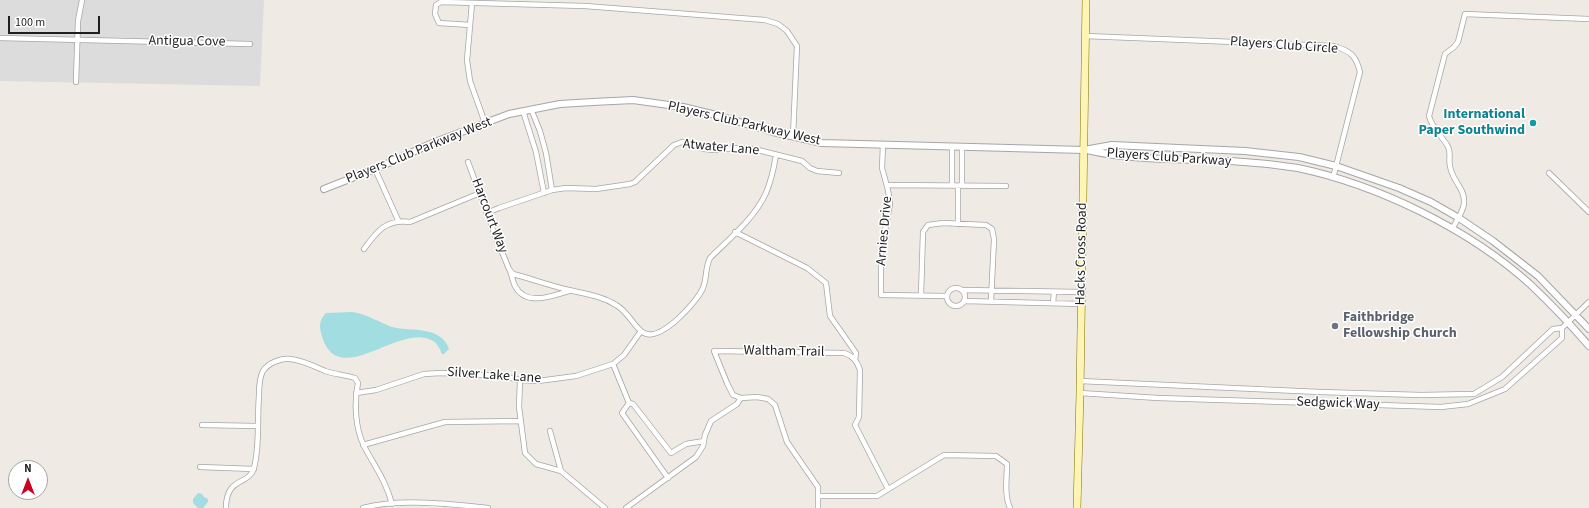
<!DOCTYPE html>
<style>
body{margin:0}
#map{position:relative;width:1589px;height:508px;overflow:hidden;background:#f0eae4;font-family:"Source Sans 3",sans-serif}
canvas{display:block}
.north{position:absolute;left:8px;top:460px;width:40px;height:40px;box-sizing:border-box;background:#fff;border:1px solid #a5a5a5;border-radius:50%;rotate:0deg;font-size:11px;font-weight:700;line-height:16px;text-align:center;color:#1f1f1f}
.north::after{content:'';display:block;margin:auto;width:14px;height:18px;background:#ce0022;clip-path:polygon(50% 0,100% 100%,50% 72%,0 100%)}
.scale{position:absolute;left:8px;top:16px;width:92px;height:18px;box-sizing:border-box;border:2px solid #1f1f1f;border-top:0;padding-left:5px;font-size:12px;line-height:14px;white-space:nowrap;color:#1f1f1f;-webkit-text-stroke:3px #fff;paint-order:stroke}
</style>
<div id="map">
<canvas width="1589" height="508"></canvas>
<div class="north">N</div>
<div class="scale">100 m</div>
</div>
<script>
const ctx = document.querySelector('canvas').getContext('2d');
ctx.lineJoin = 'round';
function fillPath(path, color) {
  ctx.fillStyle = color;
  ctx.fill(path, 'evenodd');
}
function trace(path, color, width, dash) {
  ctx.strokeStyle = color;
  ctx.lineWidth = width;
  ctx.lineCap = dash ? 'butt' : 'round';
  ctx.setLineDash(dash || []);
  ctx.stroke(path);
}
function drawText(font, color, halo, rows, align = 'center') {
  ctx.font = font + ' "Source Sans 3",sans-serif';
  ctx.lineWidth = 3;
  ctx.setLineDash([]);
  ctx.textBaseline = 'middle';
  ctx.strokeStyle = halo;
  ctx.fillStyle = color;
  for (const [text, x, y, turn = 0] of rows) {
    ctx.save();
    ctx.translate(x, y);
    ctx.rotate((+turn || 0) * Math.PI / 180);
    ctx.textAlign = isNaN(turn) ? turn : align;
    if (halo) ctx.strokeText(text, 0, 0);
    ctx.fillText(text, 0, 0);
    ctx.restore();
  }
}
fillPath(new Path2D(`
 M0,0H264L260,86L0,81Z`), '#dddcdc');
fillPath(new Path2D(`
 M352,312C367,314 378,322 392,327C411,332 441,325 449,349L444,354H442C440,349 437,342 431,340C398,323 336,393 321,333C319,325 320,319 326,313Z
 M198,493L202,494L204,497L208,499V502L203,508H198L193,503V499Z`), '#a2dde1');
const minor = new Path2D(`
 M472,3L467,60L470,81L485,123
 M470,25L439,23L435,14L436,5L441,2L585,6L765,20L778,24L787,31L797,46L793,136
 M1085,36L1334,46C1350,51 1356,55 1360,72L1333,178
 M0,38L250,44
 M76,82L78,21L82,0
 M531,109L540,131L546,153L552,190
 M523,111L536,152L544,193
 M883,145L882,168L888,190L890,204L881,252V295L947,296
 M468,162L495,235L509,269L513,274C532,279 551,286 569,290C585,294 602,296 616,305C629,312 634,328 644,333C661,342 697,302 703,288C707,278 705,268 710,258C729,239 754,219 766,193C771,181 774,168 776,155
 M375,169L398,220
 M1549,173L1589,212
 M887,185L1006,186
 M952,186V146
 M958,186V224
 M962,186V147
 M487,213L499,208L552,190L566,188L596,189L630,184L635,182L674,145L682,142L704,149L714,150L736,148L754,149L802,161L810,168L817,171L839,173
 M1452,229C1461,213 1470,203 1459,186C1455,179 1451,174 1450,166C1448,159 1452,152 1447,145C1441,135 1432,128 1429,116L1445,54L1454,47L1458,42L1465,14L1589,19
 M735,232L807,268L826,283L830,316L856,353L855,360
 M364,249C377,231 386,219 410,222L480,193
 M510,271C512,276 513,282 515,286C526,307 551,296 569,291
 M947 297a9 9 0 1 1 18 0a9 9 0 1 1-18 0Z
 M962,290L1082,292
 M921,295L923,232L928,225L943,223L986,225L992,229L994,239L991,301
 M964,301L1082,304
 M1053,303L1054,292
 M613,364L629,403
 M520,380L519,407L525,453L536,464L561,471L605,508
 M1080,381L1320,392L1421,395L1474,394L1502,377L1553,329L1562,328L1589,302
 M356,393L376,390L424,374L441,373L502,376L520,380L538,381L576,376L613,364L624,355L641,331
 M1080,393L1158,398L1441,407L1468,404L1505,389L1562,338V328
 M629,403L633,404L671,453L686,444L704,441
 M629,403L622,413L668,478
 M202,425L257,426
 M550,431L561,471
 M363,445L445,422L521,421
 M200,467L254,469
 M818,496H877L944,455L996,456L1007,464C1007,478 1004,495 1010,508
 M226,508C226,476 249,486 254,468C260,445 257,419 259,395C259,388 259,378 263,371C268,363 281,358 290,359C302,360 314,366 325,371C334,374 345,375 355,378L358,383C354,402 355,428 364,446C375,467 386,481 392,504
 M363,508C397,498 453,504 488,508
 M626,508L696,457L703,446L705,435L711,421L737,404L741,398
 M818,508V487L787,442L775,405L768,399L757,397L741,398L733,395L727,383L714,351L844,353C853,356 857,361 860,370L859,417L855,425L888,489`);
const tertiary = new Path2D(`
 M1087,150C1138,162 1192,158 1244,162C1261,163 1280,165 1298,168C1378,185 1469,229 1531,285C1551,304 1571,325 1589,346
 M324,189L375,169L435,142L509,114L560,104L593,102L633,100L683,107L716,115L773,132L822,143L1084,150L1112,145L1245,151L1299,157L1336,166L1399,188L1431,202L1459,218L1493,241L1538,276L1589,329`);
const secondary = new Path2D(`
 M1077,508L1080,393L1086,0`);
trace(minor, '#a6a6a6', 6);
trace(tertiary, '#a6a6a6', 8);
trace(secondary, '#7c7500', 8);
trace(minor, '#fff', 4.5);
trace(tertiary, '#fff', 6);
trace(secondary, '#fef5b5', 7);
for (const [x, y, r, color] of [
 [1533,123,4,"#0f9aa8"],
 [1335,326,4,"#6b7280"]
]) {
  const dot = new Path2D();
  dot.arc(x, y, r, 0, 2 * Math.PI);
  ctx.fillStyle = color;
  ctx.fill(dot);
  trace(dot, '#fff', 1.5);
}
drawText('14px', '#1f1f1f', '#fff', [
 ["Antigua Cove",187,42,1],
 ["Players Club Circle",1284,46,4],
 ["Players Club Parkway West",744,124,13],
 ["Atwater Lane",721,148,5],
 ["Players Club Parkway West",419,151,-22],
 ["Players Club Parkway",1169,158,4],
 ["Harcourt Way",489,216,69],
 ["Arnies Drive",885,231,-85],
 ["Hacks Cross Road",1082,254,-89],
 ["Waltham Trail",784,352,1],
 ["Silver Lake Lane",494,376,4],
 ["Sedgwick Way",1338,404,2]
]);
drawText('bold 14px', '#0d838f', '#fff', [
 ["International",1525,115],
 ["Paper Southwind",1525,131]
], 'right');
drawText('bold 14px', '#5b616d', '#fff', [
 ["Faithbridge",1343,318],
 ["Fellowship Church",1343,334]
], 'left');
</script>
